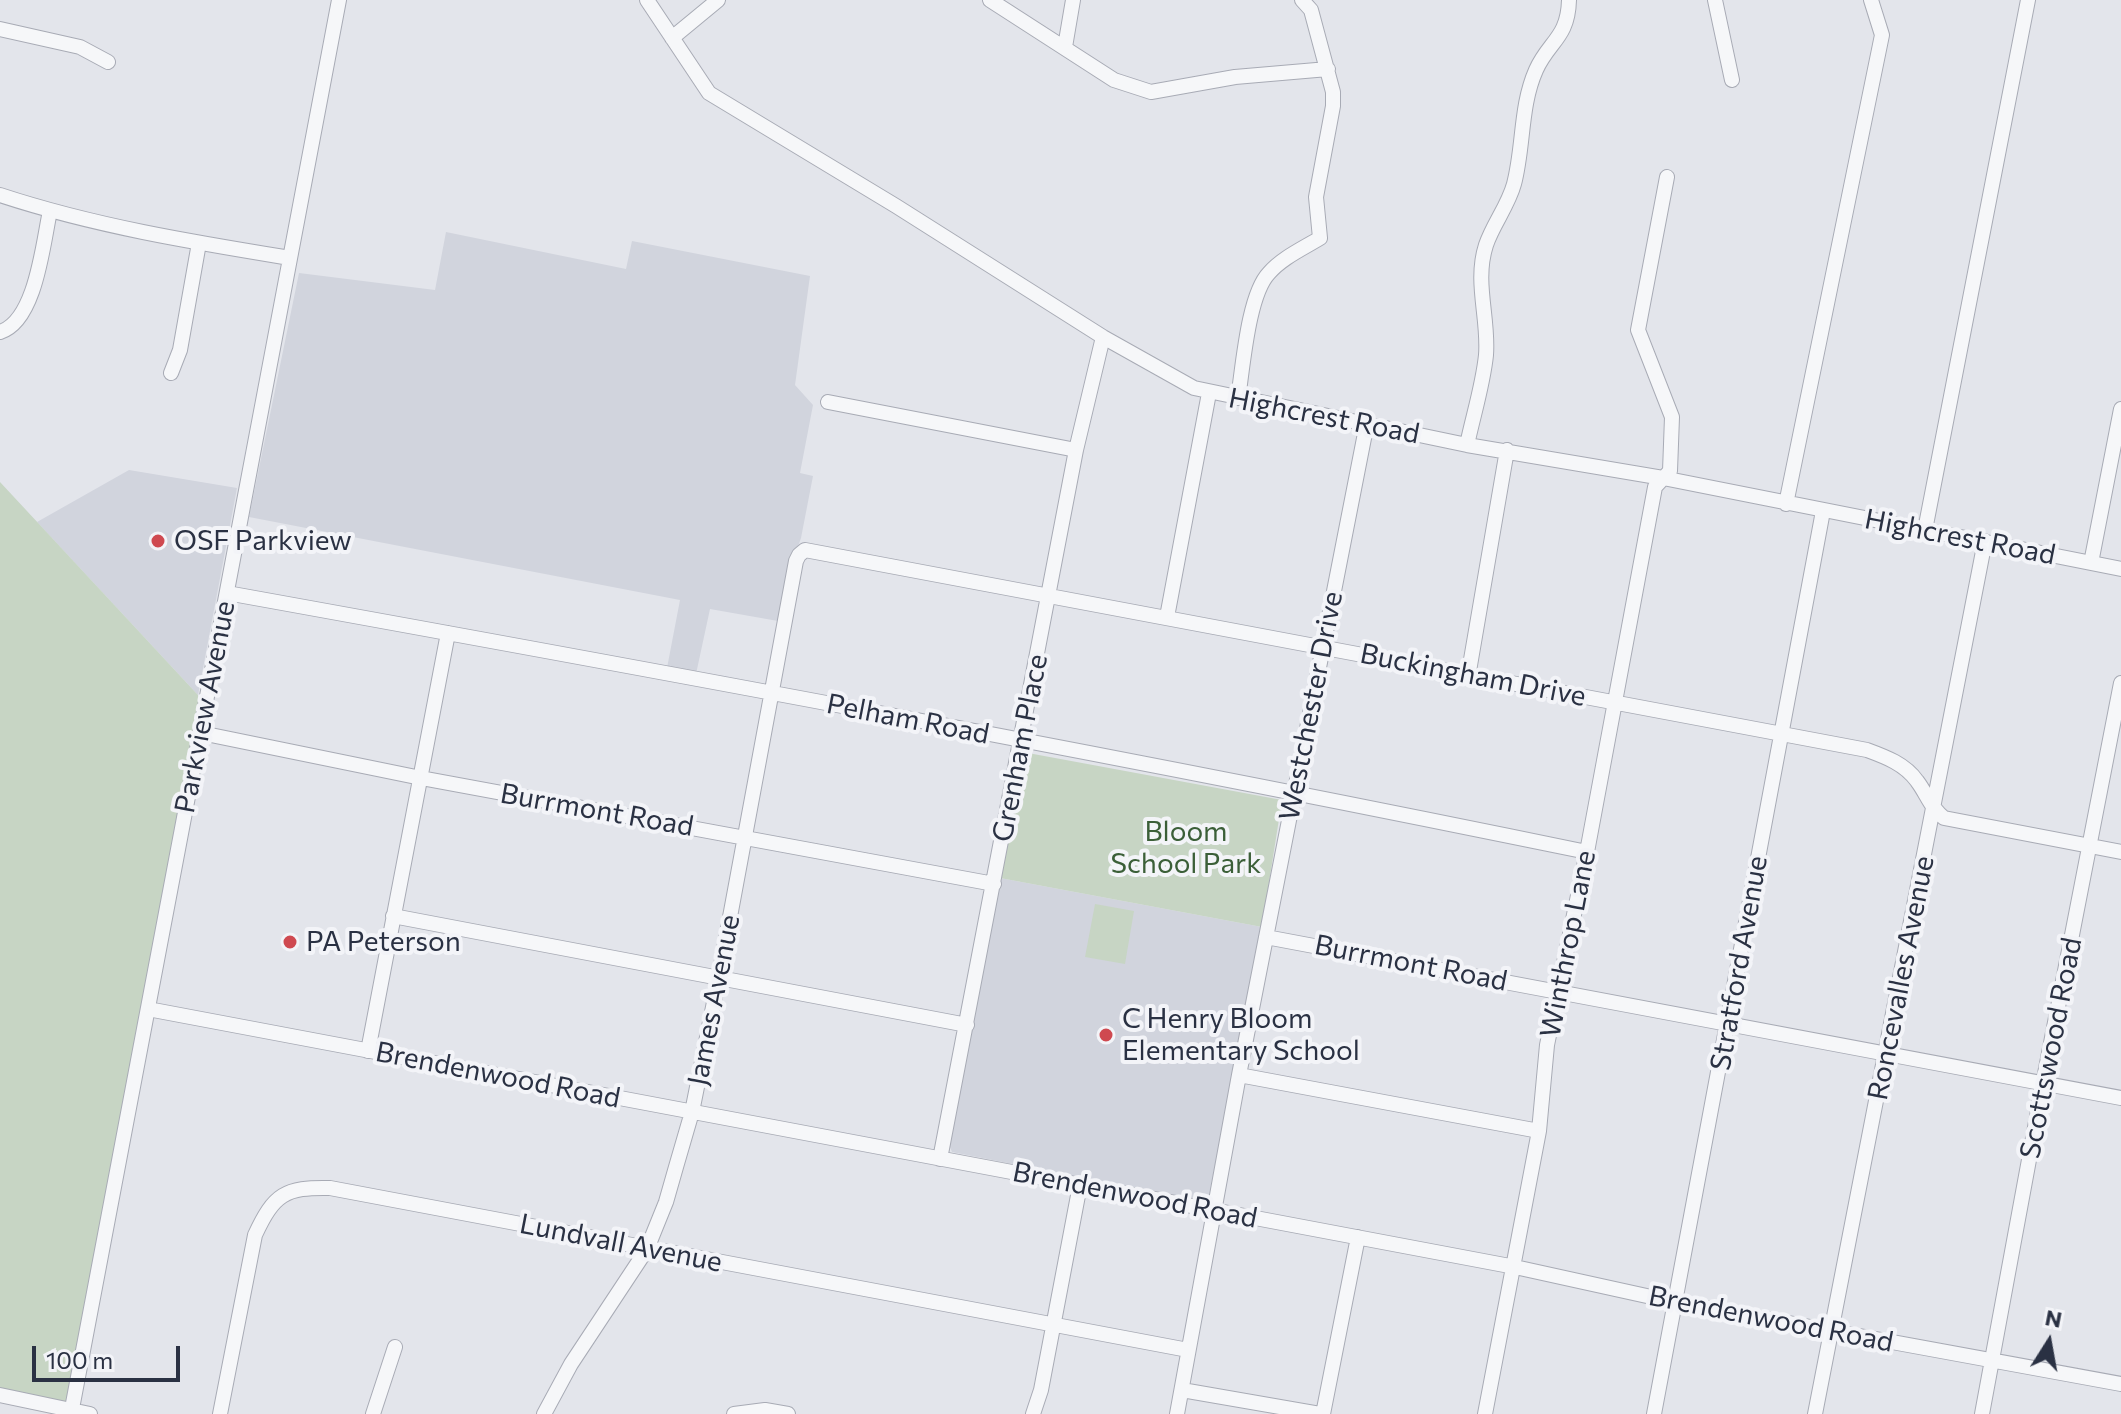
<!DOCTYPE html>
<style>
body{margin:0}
#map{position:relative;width:2121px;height:1414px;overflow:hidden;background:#e3e5eb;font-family:Commissioner,sans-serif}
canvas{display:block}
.north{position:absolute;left:2009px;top:1302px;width:80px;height:80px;-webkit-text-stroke:6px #f3f4f8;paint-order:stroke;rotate:11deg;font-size:22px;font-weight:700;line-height:32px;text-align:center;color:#2a3143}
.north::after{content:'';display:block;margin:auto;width:28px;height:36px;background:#2a3143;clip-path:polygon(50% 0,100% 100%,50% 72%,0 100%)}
.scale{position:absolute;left:32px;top:1346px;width:148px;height:36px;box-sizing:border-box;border:4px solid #2a3143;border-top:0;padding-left:10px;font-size:24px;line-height:28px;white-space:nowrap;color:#2a3143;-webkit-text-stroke:6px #f3f4f8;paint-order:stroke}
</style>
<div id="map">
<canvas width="2121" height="1414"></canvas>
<div class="north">N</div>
<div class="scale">100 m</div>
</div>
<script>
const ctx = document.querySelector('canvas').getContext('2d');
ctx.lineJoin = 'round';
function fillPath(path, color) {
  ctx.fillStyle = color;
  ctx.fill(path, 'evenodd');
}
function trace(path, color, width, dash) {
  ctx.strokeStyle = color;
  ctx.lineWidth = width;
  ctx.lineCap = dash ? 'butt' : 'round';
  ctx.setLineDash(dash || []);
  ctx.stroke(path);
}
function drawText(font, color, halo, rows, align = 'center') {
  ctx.font = font + ' Commissioner,sans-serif';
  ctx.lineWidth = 8;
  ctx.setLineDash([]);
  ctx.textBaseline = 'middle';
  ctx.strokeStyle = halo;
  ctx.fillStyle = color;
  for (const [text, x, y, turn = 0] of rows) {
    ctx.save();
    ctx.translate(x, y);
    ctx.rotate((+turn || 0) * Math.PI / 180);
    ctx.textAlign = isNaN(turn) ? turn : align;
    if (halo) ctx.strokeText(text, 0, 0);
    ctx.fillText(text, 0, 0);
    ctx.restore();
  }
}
fillPath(new Path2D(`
 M446,232L626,269L632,241L810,276L795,385L813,405L800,473L813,476L801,538L787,577L778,621L710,609L696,674L667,668L680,600L249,517L299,273L435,290Z
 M129,470L237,488L198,695L37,522Z
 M1000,878L1262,927L1208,1200L1205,1202L952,1152L950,1147Z`), '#d1d4dd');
fillPath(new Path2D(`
 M0,482L198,695V733L70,1403L0,1388Z
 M1028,753L1282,800L1262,927L1000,878Z
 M1095,904L1134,911L1125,964L1085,957Z`), '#c7d5c4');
const minor = new Path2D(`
 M647,0L709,93L896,206L1103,337L1194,388L1467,445L1663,478L2121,569
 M990,0L1114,80L1151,92L1235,77L1328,69
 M1715,0L1732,80
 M0,29L80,47L108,62
 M672,38L718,0
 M1065,47L1073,0
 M0,195C94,226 192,242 290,258
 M0,332C36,321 43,243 50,211
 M171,373L180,350L199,243
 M1238,398C1243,367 1248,295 1269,273C1282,258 1302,249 1320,238L1316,197L1333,106V92L1311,10L1302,0
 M828,402L1076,450
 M1467,445C1473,416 1483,385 1486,355C1489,318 1474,282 1486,245C1493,224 1508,206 1514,184C1524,146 1520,106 1536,70C1549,41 1568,38 1569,0
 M1786,504L1882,35L1871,0
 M1925,530L2028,0
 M2091,563L2121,409
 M227,593C681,675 1135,759 1587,852
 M1167,617L1209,393
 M1468,677L1507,450
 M201,733L421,778L994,884
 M393,916L967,1025
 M1266,937L2121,1098
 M148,1009L1515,1267L1674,1302L2121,1384
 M368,1051L448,633
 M1239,1075L1539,1131
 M940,1159L1076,450L1103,337
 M1182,1390L1320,1414
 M0,1395L90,1414
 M71,1414L339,0
 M220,1414L255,1235C274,1194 285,1187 330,1188L1188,1350
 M373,1414L395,1347
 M544,1414L571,1364L647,1249L666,1202L676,1167L692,1112L717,987L796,561L799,555L805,550L1867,750C1886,757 1905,764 1917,781C1927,794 1930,807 1944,818L2121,852
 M734,1414L765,1410L788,1414
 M1033,1414L1041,1390L1080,1185
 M1177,1414L1239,1075L1367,423
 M1323,1414L1358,1237
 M1485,1414L1539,1131L1547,1045L1587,852L1655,487L1670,471L1672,417L1638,330L1667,177
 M1654,1414L1823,511
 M1815,1414L1985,541
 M1982,1414L2043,1084L2121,683`);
trace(minor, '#a8abb5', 16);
trace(minor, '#f6f7f9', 14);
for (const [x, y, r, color] of [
 [158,541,8,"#cf4950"],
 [290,942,8,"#cf4950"],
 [1106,1035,8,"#cf4950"]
]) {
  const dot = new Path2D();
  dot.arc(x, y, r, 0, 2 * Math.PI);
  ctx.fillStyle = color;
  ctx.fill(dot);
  trace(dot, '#f3f4f8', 3);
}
drawText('28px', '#2a3143', '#f3f4f8', [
 ["Highcrest Road",1324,416,11],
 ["Highcrest Road",1960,537,11],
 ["Buckingham Drive",1473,675,11],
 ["Westchester Drive",1311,706,-79],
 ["Parkview Avenue",205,707,-79],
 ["Pelham Road",908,719,11],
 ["Grenham Place",1020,748,-79],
 ["Burrmont Road",597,810,10],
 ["Winthrop Lane",1568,944,-79],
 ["Burrmont Road",1411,963,11],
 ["Stratford Avenue",1739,963,-80],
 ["Roncevalles Avenue",1901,978,-79],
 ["James Avenue",714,1000,-79],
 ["Scottswood Road",2051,1048,-79],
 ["Brendenwood Road",498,1075,11],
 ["Brendenwood Road",1135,1195,11],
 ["Lundvall Avenue",621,1243,11],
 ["Brendenwood Road",1771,1319,11]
]);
drawText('28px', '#2a3143', '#f3f4f8', [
 ["OSF Parkview",174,541],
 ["PA Peterson",306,942],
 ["C Henry Bloom",1122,1019],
 ["Elementary School",1122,1051]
], 'left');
drawText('28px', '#3b5f38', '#f3f4f8', [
 ["Bloom",1186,832],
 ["School Park",1186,864]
]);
</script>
